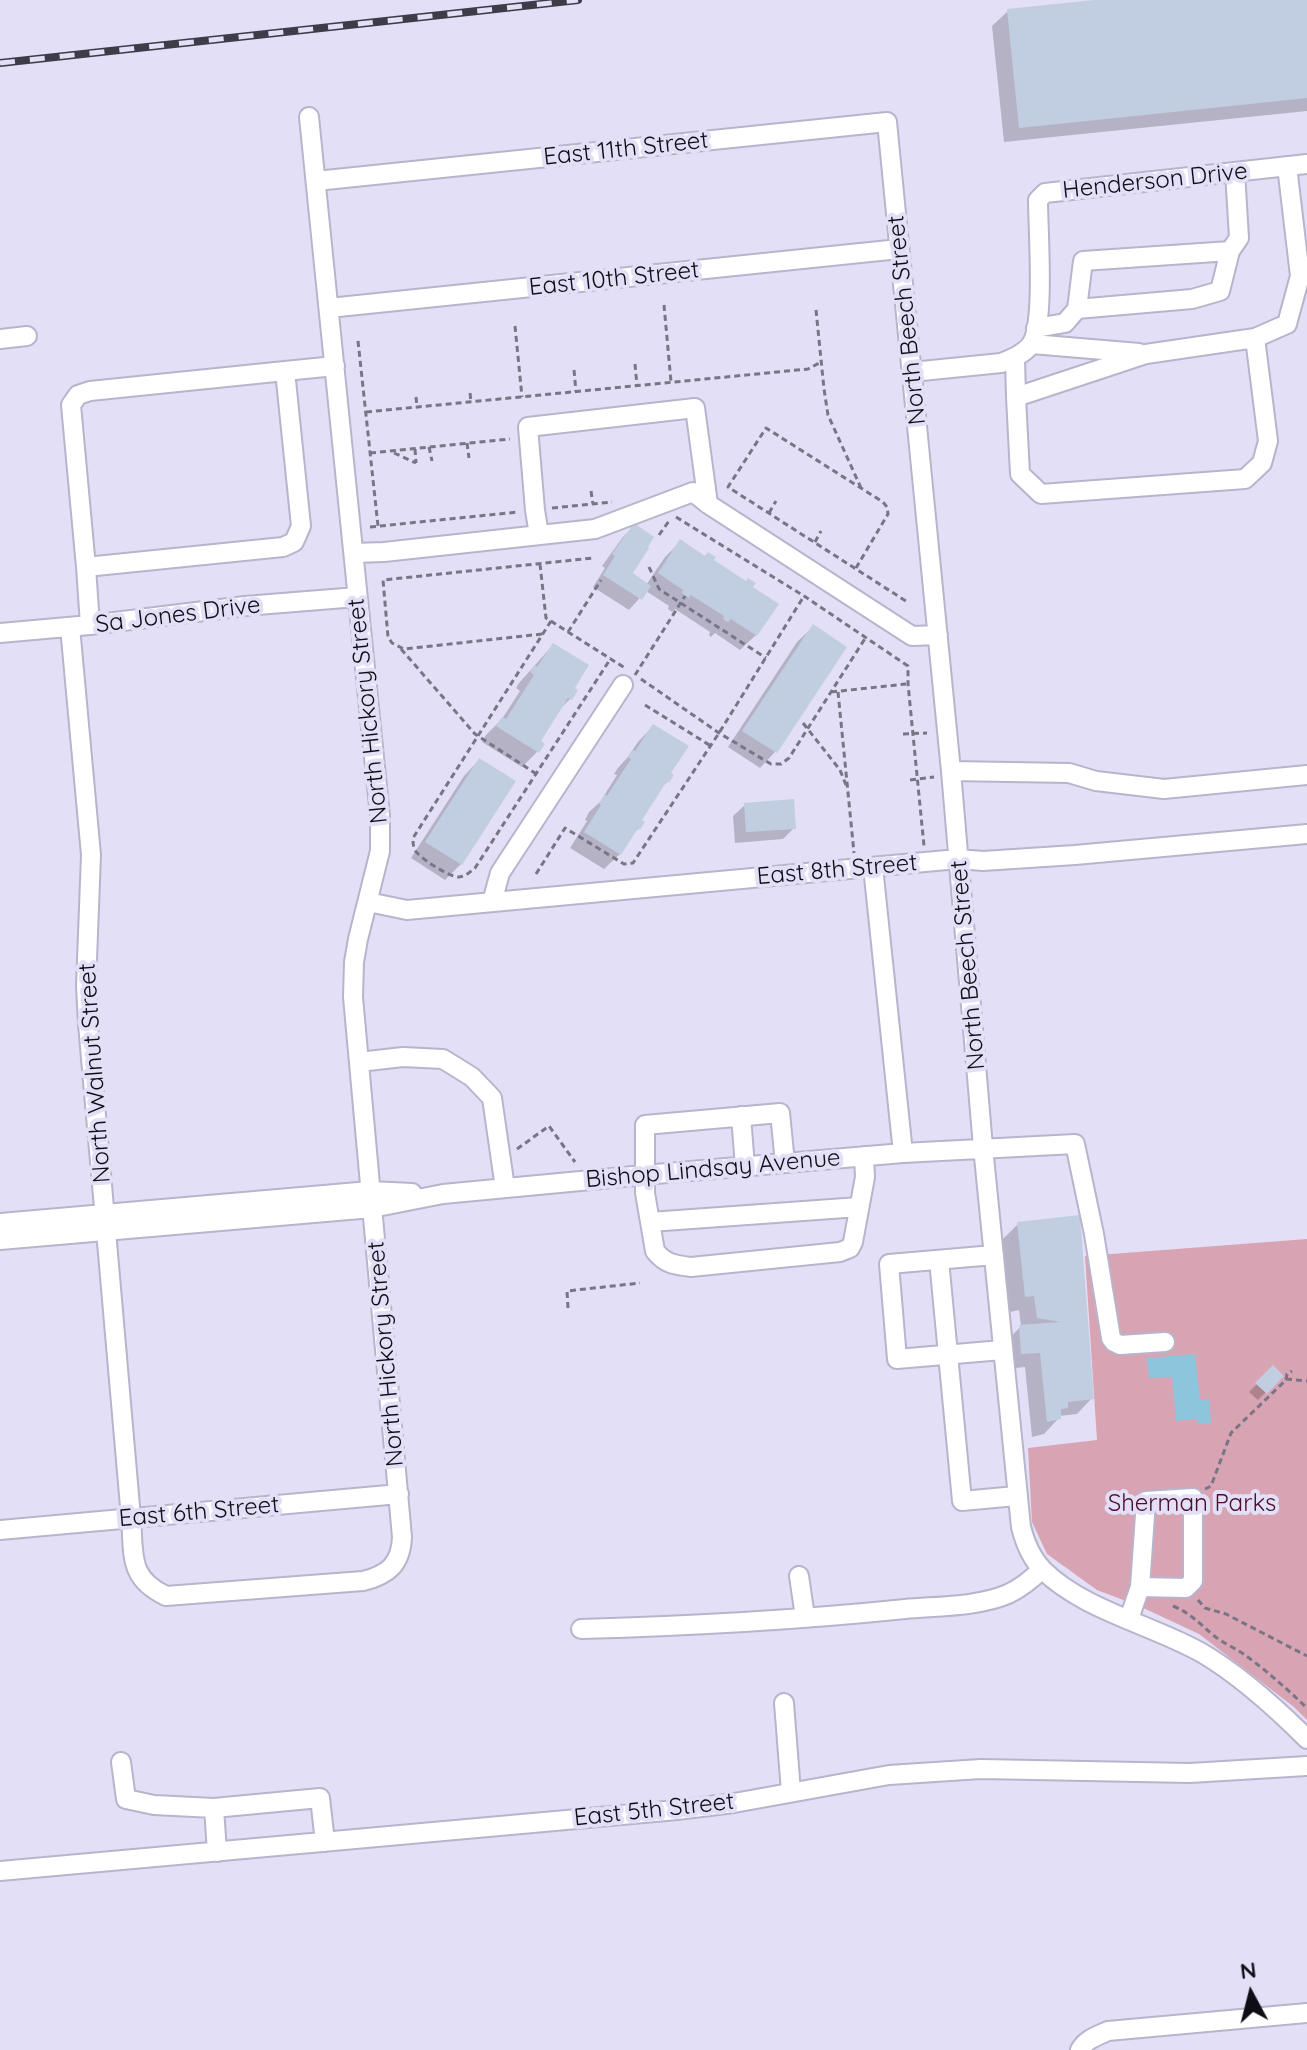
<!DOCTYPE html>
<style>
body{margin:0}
#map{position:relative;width:1307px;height:2050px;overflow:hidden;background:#e3dff7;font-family:Quicksand,sans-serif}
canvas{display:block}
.north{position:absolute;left:1211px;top:1954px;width:80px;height:80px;-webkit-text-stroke:6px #e3dff7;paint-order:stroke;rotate:353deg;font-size:22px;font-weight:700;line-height:32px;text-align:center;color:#0e0d15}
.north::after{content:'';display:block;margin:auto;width:28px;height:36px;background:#0e0d15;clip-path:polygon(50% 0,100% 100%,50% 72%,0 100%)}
</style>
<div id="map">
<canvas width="1307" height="2050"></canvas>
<div class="north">N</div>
</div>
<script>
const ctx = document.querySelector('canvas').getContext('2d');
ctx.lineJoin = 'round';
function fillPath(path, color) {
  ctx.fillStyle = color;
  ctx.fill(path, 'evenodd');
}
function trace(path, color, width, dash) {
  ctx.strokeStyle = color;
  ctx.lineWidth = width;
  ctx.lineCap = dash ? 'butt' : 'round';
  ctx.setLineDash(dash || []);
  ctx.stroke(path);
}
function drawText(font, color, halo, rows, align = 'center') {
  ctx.font = font + ' Quicksand,sans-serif';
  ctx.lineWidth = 8;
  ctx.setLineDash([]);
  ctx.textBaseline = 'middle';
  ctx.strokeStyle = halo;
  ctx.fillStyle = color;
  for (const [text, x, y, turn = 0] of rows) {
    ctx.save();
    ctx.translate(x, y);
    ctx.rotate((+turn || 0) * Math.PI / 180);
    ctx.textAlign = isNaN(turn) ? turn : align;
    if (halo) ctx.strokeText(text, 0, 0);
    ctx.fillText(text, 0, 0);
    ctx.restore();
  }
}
fillPath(new Path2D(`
 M1307,1239V1720L1294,1707L1199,1634L1139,1606L1097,1590L1047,1554L1032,1522L1028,1448L1097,1440L1085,1256Z`), '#d8a4b3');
fillPath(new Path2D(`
 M1195,1354L1200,1399H1209L1211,1423L1198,1424L1197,1419L1176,1421L1172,1377L1149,1378L1147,1358Z`), '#8dc5dc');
fillPath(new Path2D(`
 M1113,0H1307V111L1004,142L992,26L1008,11Z
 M634,526L630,574L646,585L665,557L680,542L750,587L756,635L740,650L715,633L711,637L709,635L710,632L675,609L672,612L668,609L669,606L646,591L629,610L593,587L605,568L602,566L623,537Z
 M813,627L844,647L775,752L760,768L728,747L797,642Z
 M553,645L572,688L570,699L556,713L538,741L537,752L522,767L482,742L486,735L502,719L520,691L516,688L519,683Z
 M653,726L669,774L668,781L658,791L639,821L642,823L638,829L630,837L620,854L604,869L570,848L587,821L585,820L589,812L600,802L617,775L614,774L618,768L627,758L638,742Z
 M479,760L461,864L445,880L411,858L464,776Z
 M745,805L794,828L783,839L735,843L733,816Z
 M1078,1218L1092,1398L1077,1414L1059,1416V1418L1044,1434L1032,1437L1025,1367L1006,1369L1005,1343L1021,1326L1019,1310L1010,1312L1002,1240L1018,1224Z
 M1273,1368L1282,1376L1258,1400L1249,1392Z`), '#0003');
fillPath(new Path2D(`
 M1094,0H1307V98L1019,128L1007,9Z
 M634,523L654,537L648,547L649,548L633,573L651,586L642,600L603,575L615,556L612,554Z
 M680,539L705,556L708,552L716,557L714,560L746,581L748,578L756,583L753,587L779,604L757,636L731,619L728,622L723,619L724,616L691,595L689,598L682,593L683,590L658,573Z
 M813,624L847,647L777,753L742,731Z
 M553,643L589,665L575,688L578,690L572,700L568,698L541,741L545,744L539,753L496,726L502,717L506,719L534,675L530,672L534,665L537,667Z
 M653,724L689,746L671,773L674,775L669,783L667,781L642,820L645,822L640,830L638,828L621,855L584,832L601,805L599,804L605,794L607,796L631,759L628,757L633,750L635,751Z
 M479,758L516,781L462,865L425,842Z
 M794,799L796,829L746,832L744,803Z
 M1080,1215L1094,1399L1068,1402V1408L1061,1409V1419L1047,1422L1040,1353L1021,1354L1019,1325L1061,1322L1037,1318L1034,1296L1025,1297L1017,1222Z
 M1273,1365L1284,1376L1267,1394L1255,1383Z`), '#c1cee2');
const minor = new Path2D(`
 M316,181L887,122L951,771L983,1147L1021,1527C1025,1543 1031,1558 1043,1570C1083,1610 1153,1625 1202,1653C1241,1676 1275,1707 1307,1739
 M329,308L899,249
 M1077,309L1083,261L1230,251
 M1036,328L1065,323L1077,309L1192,299L1220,291L1230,251L1239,238L1235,172
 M0,339L27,336
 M1032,344L1139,353
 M1015,358L1016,397L1146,354L1255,338L1287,324L1300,276L1287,166
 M912,372L1001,363C1012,359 1026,353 1032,343C1045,320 1038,230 1038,200L1045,193L1307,164
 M1016,397L1020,474L1041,494L1245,479L1262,463L1268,441L1255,338
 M539,535L535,510L528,427L695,408L708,504
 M354,553L384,552L595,529L693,492L708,504L912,636L938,635
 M86,567L71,405L78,395L90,391L285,371
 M90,625L86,567L283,547L294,542L301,526L285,371L335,366
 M70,627L91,855L86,986L88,1024L131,1518C134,1555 128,1578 166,1596L363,1581C388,1575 401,1564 402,1537L353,997L354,962L358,939L380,851V816L309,117
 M0,633L90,625L245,606L357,597
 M951,771L1069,773L1096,781L1164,789L1307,775
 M873,867L903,1153
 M368,902L407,910L925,862L958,859L983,861L1075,855L1307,834
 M492,902L500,873L623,685
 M359,1062L403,1057L443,1059L472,1077L492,1098L505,1188
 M741,1116L745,1167
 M785,1163L780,1113L645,1125V1193L655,1251C665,1264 675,1265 691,1267L840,1252L850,1248L853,1242L865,1177L864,1156
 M650,1222L859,1207
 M0,1223L370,1191L412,1193
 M0,1240L372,1208L443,1194L644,1175L903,1153L1075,1144L1094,1234L1111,1338L1114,1342L1120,1345L1165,1342
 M994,1255L889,1264L897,1359L1002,1350
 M939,1260L962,1501L1016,1496
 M0,1530L399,1494
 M799,1576L805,1617
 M1129,1619L1140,1587L1146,1501L1193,1498V1581L1186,1588L1140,1587
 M581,1629C689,1626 798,1620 905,1609C938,1606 977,1607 1008,1594C1021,1588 1032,1579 1042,1569
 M784,1703L791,1792
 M121,1762L126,1799L154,1805L214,1808L217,1852
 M214,1808L320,1798L325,1842
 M0,1871L677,1810L734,1803L889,1775L981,1769L1190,1773L1307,1766
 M1080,2050C1086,2039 1097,2036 1108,2031L1307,2013`);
trace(minor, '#b8b4cb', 22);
trace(new Path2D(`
 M664,305L671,382
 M816,310L824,389L828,415L861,488
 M515,326L522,397
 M358,341L378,526
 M635,364L637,386
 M574,370L576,392
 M470,393L471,402
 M416,397L417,407
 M366,412L808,369L821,362
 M467,443L469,458
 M429,447L432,461
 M415,449L416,463
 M370,453L510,439
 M394,453L416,463
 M591,491L593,504
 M552,508L612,502
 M769,513L776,501
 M676,517L804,596L908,666V684L924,846
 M370,527L518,512
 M659,535L669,521
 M815,542L821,531
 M540,564L546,618L625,668
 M649,567L659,589L766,658
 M856,568L888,514L887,507L883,502L766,428L728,487L909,603
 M551,621L413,838C413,843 413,846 415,850C419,858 450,877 458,877C465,877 470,872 475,868L611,658
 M568,632L601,580
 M542,634L404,649L392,643L388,637L383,580L593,558
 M401,649L475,734L535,773
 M635,675L685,596
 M641,679L719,733L771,764H781L789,758L866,637
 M831,692L906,684
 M838,692L854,853
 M645,705L711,746
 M803,723L840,770L846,785
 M903,734L927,733
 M910,780L934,777
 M536,874L565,828L624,864L633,863L719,733L804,596
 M517,1149L549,1126L575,1162
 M568,1308L567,1291L640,1283
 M1286,1379L1307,1381
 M1205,1489L1211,1486L1231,1433L1286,1380L1287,1374L1292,1371
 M1198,1600L1205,1608L1226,1614L1307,1656
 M1173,1606C1190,1613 1199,1623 1213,1635C1223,1643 1235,1648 1245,1655C1267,1671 1287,1689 1307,1708`), '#787585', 3, [6, 4]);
trace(minor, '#fff', 18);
const rail = new Path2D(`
 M0,63L578,0`);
trace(rail, '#3e3c48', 8);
trace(rail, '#e3dff7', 5, [15]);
drawText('24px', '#0e0d15', '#e3dff7', [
 ["East 11th Street",626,149,-6],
 ["Henderson Drive",1155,181,-6],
 ["East 10th Street",614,279,-6],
 ["North Beech Street",907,320,-96],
 ["Sa Jones Drive",178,615,-7],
 ["North Hickory Street",368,711,-96],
 ["East 8th Street",837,870,-5],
 ["North Beech Street",968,965,-95],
 ["North Walnut Street",95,1073,-94],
 ["Bishop Lindsay Avenue",713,1169,-5],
 ["North Hickory Street",386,1354,-95],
 ["East 6th Street",199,1512,-5],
 ["East 5th Street",654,1810,-6]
]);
drawText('24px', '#4e0e29', '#e3dff7', [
 ["Sherman Parks",1192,1504]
]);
</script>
